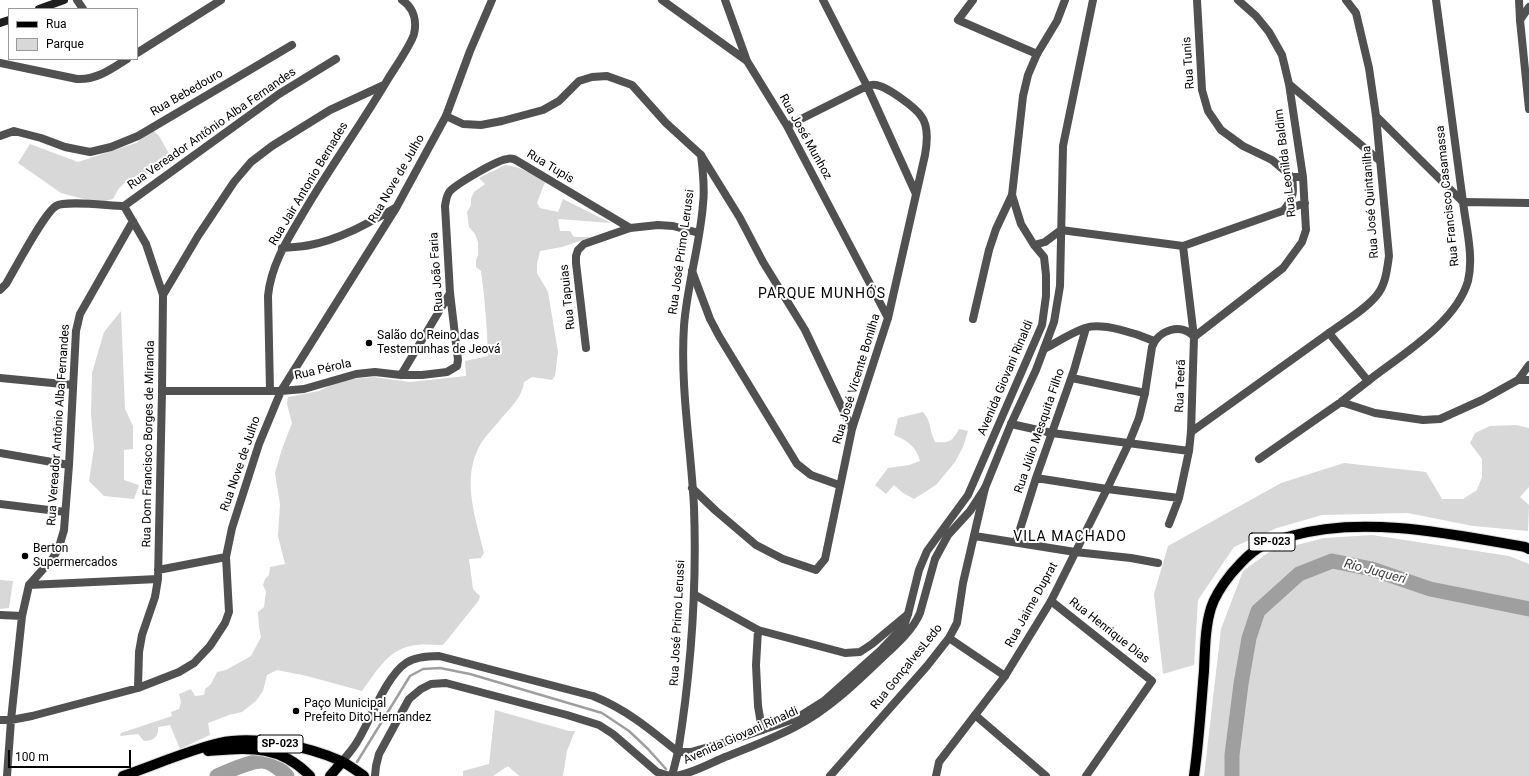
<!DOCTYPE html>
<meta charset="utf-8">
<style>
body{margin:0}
#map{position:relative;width:1529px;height:776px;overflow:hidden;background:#fff;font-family:Roboto,sans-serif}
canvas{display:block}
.legend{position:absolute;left:8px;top:8px;width:130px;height:52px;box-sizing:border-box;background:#fff;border:1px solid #999;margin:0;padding:5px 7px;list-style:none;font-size:12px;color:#000}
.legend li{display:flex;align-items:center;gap:8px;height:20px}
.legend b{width:20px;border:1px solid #999}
.scale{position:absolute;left:8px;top:750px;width:123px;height:18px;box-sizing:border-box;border:2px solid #000;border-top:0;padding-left:5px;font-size:12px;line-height:14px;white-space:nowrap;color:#000;-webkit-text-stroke:3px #fff;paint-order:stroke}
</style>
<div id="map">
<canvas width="1529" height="776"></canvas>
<ul class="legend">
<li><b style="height:5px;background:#000"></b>Rua</li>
<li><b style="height:11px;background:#d8d8d8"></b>Parque</li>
</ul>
<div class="scale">100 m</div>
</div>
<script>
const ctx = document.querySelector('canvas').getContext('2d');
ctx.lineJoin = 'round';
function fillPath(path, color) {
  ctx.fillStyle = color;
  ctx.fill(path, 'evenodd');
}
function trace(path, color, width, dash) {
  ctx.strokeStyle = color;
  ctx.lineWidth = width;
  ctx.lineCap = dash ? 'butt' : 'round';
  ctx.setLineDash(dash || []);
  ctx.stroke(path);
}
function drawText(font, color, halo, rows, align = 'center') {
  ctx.font = font + ' Roboto,sans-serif';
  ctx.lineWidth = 4;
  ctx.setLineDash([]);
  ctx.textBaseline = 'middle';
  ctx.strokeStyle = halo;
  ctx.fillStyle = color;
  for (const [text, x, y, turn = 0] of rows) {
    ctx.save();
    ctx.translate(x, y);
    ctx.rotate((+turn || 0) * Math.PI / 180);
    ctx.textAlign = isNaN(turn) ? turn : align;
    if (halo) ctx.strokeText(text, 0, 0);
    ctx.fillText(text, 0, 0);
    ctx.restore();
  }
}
fillPath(new Path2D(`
 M153,130L159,136L171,157L143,177L126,182L119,188L113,199L98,203L61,193L18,163L30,144L78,162L136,143Z
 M505,165C520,166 532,174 545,182L537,203L540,208L558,212L563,199L611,223L558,219L560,231H570L574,237H592L562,247L540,251L537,264V273L548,292L558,352L555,376L552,380L532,377L524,382C522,398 510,408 500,420C493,429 483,438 478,449C462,482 476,519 484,553L481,558L469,559L473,589L480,596L479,600L476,604L443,645C434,645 426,644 417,645C389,647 377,671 362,691L307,676L277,670L267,675L263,691L256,701L242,712L229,715L208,723L210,735L180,749L170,725L158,727C159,737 153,741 144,741L138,734L120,736L121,733L172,716L171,712L179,709L181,702L179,694L191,689L195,696L204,695L205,689L211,684L217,672L226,670L251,656L261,637L259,627L258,612L264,607L266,591L263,585L265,579L269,575L270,567L285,564L278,536L280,504L275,473L282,449L292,423L287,404L288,397L319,391L341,380L374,377L410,382L466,376L465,361L488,356C487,327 485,299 481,271L476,267V260L478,255V242L475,234L469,227L467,212L471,205V198L474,192L485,184L479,178C488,173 496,170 505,165Z
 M121,311L125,409L133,426V449L124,450V480L139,485L134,499L104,496L89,481L94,448L91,414L92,373L104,332Z
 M923,412C932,422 929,431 935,442C949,443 952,442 959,429L968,431L963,447L955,462L936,485L914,499L903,493L894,485L886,494L875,485L888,468L909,465L920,461C916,446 908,441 894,435L898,418Z
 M1516,425L1529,428V487L1520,497L1529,505L1528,531L1473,526L1408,513L1322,515L1277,528L1234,547L1198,600L1194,665L1163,674L1154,594L1168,546L1281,483L1344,463L1426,472L1442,499H1463L1477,490L1482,477V459L1470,443L1475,433L1490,426Z
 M1372,535L1509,556L1529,564V776H1204L1221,629L1243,571L1269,552L1324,538Z
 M0,580L13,581L9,608L0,609Z
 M495,710L569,731H575L567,751L563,776H519L508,766L493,776H463V771L489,764Z`), '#d8d8d8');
trace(new Path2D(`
 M357,762L410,676L423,669L440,668L470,674L602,713L629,731L648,749L666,769`), '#9f9f9f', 2.5);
trace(new Path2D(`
 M217,776C226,772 254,760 263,761C272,762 281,770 287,776
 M1232,776V755L1241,684L1249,638L1258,611L1299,574L1332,561L1372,569L1430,589L1529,609`), '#9f9f9f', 15);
const primary = new Path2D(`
 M208,751C249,748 279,744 310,776
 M123,776C155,765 186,751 219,743C255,735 307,746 341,761C349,765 357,771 364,776
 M330,776L342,762
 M1194,776C1199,741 1201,706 1204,671C1205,650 1205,627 1211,608C1215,595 1223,584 1231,574C1239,565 1247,555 1257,549C1267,542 1279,539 1291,536C1363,515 1452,534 1525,547L1529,549`);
trace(primary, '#dbdbdb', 12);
trace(new Path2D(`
 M77,0L83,9
 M662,0L747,61L787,126L888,318
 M725,0L747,61
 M823,0L867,86L916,194
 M973,0L958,20L1037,54
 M1197,0L1202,90L1208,111L1221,130L1243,146L1272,160L1292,177H1303
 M1436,0L1463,202
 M1520,20L1529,7
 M137,53L221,0
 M0,63L77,79C97,80 111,69 127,59
 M1289,84L1380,161
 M1376,116L1463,202
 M0,136L14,131L41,138L65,147L90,152L111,147L138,136L292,45
 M701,155L740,218L763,262L805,330L852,429
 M124,206L146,244L163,295L162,391L158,579L155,597L142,635L139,652L138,688
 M124,206L279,94L336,59
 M1284,210C1294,197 1294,192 1292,177
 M1061,230L1183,246L1305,203
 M1183,246L1194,337
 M282,248C291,247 301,247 310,245C341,239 368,223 395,208
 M692,271L710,319L719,336L797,464L811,475L839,485
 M0,290L6,284C15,269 44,213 56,206C66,200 110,206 124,206
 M163,295L198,236L234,182L251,162L272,146L330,110L384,85
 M973,319L989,250L996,229L1012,195
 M1329,333C1345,321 1365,310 1377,295C1386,284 1387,269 1389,256L1376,116L1369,68L1356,13L1346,0
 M1194,337L1283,268L1302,242L1306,230L1303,177L1289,84L1282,55L1269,32L1256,16L1238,0
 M586,348L576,263V256L578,250L584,244L630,228L658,225L673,226L699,233
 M1044,349C1057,342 1071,333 1085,328C1102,322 1138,334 1154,341
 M401,375L450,293
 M0,378L73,385
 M1072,378L1145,393
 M1518,380H1529
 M270,390L268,296C271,264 289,237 305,210C331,166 362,123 388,79C394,69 411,45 414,34C417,21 414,8 402,0
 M162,391H281L304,389L356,374L375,372L401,375H422L447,372L457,366L458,360L450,293L445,206C446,201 446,196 450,191C457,184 498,159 508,159C510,158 512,159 514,159L630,228
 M1341,402L1375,413L1423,420L1440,419L1482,400L1518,380L1529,365
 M1011,424L1052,433L1189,451
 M0,453L69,465
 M1259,459L1341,402L1368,381
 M1036,478L1107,489L1179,498
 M692,488L716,511L756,545L783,559L816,570L825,559L852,429L888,318L925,155C927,144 929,126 921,116C915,107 886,86 876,85C873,84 870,85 867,86L787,126
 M0,504L65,512
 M1169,524L1179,498L1189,451L1191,432
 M975,536L1075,552L1131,558L1158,563
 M1016,542L1036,478L1074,370L1086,328
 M158,570L226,557
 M29,585L158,579
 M695,595L758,630L845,653L860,652L872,644L908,614
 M1051,601L1152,681L1086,776
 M0,615L22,616
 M758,630L756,665L758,706L762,730
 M949,638L1005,676
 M975,715L1046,776
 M0,720H11L32,716L138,688L179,672L194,663L210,646L225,623L229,612L226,557L232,528L259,444L281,391L396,208L446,116
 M7,776L11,720L22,616L29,585L53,558L59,547L64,530L69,465L76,331L80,314L133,221
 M672,776L678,752
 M830,776L927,666L949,638L957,623L963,583L985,488`), '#515151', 8);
trace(new Path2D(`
 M492,0L470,51L446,116L463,124L481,125L502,121L543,110L559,101L579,81L592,77L607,76L632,85L666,123L701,155C703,171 705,188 703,204C700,245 687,285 684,326C680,387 691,447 694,507C697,589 691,671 678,752
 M1519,0L1520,20L1529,109
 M1034,245L1045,242L1061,230
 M1191,432L1329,333L1368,381C1401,355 1456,323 1468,281C1474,256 1466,227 1463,202L1529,203
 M678,752H691L733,740L797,718L824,701L881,650L898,632L905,623L908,614L919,570L927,551L968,495L1042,325L1046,296V275L1044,257L1034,245L1021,224L1012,195L1023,96L1028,75L1037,54L1057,21L1065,0
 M342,762C347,755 353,749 357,742C370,721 386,676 406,663C415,657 428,656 439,656L593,696C626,709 651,730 678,752
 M375,776L376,766L379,754L409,699L421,689L431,684L446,683L567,715L599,725L613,734L657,772L670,776
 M676,776C693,773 709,764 725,757C748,748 772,739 795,727C828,710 856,683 883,657C896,645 913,630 920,613L935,559L948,535L970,511L985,488L1011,424L1036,370L1054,322L1060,286L1063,146L1093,0
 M936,776L939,762L1005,676L1051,601L1107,489L1129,443L1139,418L1145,393L1152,347C1158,330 1182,322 1194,337L1191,432`), '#515151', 8);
trace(new Path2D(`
 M39,9L64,0
 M0,23L9,20`), '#1e1e1e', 8);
trace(primary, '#000', 10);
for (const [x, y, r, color] of [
 [369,343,4,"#000"],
 [25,556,4,"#000"],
 [296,711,4,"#000"]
]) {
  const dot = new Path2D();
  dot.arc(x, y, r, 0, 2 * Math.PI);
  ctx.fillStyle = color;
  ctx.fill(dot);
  trace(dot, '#fff', 1.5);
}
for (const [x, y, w] of [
 [1272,542,46],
 [280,744,46]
]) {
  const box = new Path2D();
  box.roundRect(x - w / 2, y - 9, w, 18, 3);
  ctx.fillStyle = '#fff';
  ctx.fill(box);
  trace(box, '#000', 1);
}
drawText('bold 11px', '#000', null, [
 ["SP-023",1272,542],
 ["SP-023",280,744]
]);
drawText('12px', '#000', '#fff', [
 ["Rua Tunis",1189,63,-94],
 ["Rua Bebedouro",187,93,-30],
 ["Rua Vereador Antônio Alba Fernandes",212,129,-35],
 ["Rua José Munhoz",805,137,61],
 ["Rua Leonilda Baldim",1286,163,-97],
 ["Rua Tupis",550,167,31],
 ["Rua Nove de Julho",397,179,-60],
 ["Rua Jair Antonio Bernades",309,184,-59],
 ["Rua Francisco Casamassa",1448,196,-96],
 ["Rua José Quintanilha",1371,202,-94],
 ["Rua José Primo Lerussi",682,252,-82],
 ["Rua João Faria",437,272,-94],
 ["Rua Tapuias",568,297,-96],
 ["Rua Pérola",323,370,-13],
 ["Avenida Giovani Rinaldi",1006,378,-67],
 ["Rua José Vicente Bonilha",857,379,-73],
 ["Rua Teerã",1181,386,-88],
 ["Rua Vereador Antônio Alba Fernandes",59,425,-86],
 ["Rua Júlio Mesquita Filho",1040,431,-71],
 ["Rua Dom Francisco Borges de Miranda",149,444,-89],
 ["Rua Nove de Julho",241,464,-71],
 ["Rua Jaime Duprat",1032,605,-61],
 ["Rua José Primo Lerussi",678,623,-87],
 ["Rua Henrique Dias",1109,631,38],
 ["Rua GonçalvesLedo",907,667,-51],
 ["Avenida Giovani Rinaldi",741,736,-24]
]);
drawText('12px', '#000', '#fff', [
 ["Salão do Reino das",377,336],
 ["Testemunhas de Jeová",377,350],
 ["Berton",33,549],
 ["Supermercados",33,563],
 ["Paço Municipal",304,704],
 ["Prefeito Dito Hernandez",304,718]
], 'left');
drawText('italic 13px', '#404040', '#fff', [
 ["Rio Juqueri",1375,572,15]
]);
ctx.letterSpacing = '1px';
drawText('14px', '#000', '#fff', [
 ["PARQUE MUNHÓS",822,294],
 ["VILA MACHADO",1070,537]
]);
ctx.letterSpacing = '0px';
</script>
